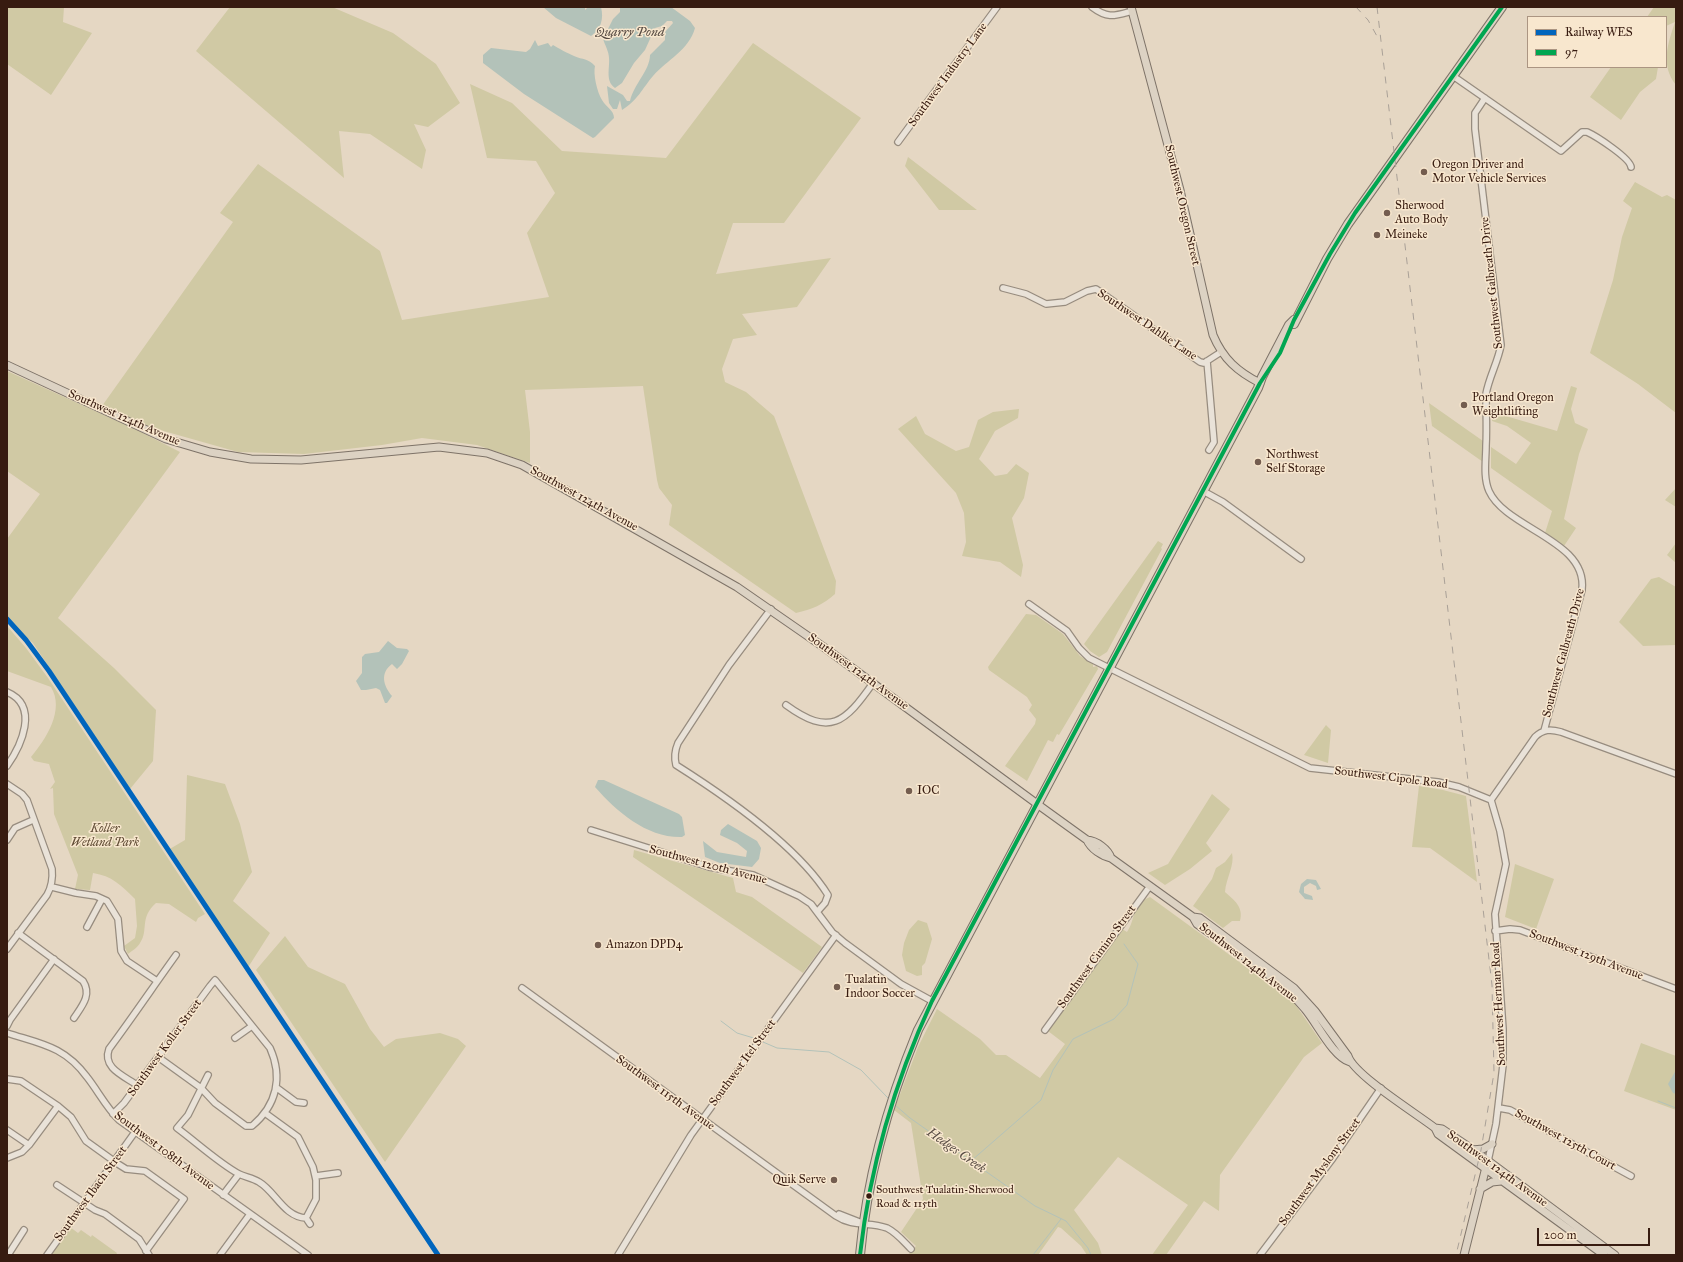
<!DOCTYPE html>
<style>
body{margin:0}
#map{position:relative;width:1683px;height:1262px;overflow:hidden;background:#e5d7c3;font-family:"IM FELL Great Primer",serif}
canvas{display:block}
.frame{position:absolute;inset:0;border:8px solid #371b10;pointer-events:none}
.legend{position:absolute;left:1527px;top:16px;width:140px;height:52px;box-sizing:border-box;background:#f8e7ce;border:1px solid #ab9582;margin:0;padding:5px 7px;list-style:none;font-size:12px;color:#371b10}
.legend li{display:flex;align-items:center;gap:8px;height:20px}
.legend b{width:20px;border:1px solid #ab9582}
.scale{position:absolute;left:1537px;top:1228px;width:113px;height:18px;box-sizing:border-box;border:2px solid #371b10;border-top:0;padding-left:5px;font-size:12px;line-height:14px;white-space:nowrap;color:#371b10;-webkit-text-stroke:3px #f8e7ce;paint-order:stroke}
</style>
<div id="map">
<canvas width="1683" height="1262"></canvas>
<div class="frame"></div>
<ul class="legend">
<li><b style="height:5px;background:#0065bd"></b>Railway WES</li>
<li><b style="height:5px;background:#00a651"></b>97</li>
</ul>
<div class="scale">200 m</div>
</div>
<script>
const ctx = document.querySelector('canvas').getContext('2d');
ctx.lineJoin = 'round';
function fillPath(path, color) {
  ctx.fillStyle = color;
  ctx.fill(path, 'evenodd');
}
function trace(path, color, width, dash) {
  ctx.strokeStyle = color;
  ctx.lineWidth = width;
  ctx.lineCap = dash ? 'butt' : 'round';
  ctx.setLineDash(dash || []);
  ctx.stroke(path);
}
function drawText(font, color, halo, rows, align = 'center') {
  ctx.font = font + ' "IM FELL Great Primer",serif';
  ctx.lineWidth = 3;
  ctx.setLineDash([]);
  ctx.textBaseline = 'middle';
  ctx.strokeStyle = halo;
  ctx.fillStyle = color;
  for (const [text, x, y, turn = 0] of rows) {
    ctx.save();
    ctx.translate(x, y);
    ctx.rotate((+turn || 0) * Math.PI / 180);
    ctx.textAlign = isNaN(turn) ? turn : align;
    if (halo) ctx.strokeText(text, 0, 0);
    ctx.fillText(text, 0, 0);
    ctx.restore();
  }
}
fillPath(new Path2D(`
 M7,7H64L63,22L92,33L51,95L7,64Z
 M230,7H332L393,33L436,64L460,103L428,127L414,124L426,150L422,169L370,134L339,131L344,178L196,51Z
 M1654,7H1676V85C1660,65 1668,43 1675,22L1666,26V17H1647Z
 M753,43L861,118L784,223H733L716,274L831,258L797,307L742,314L757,335L733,339L722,369L725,382L746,392L774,416L836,581L835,594C823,605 812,609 796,613L669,525L672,505L659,488L657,480L643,386L525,390L530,432V463L477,445L422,438L382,445L304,454L238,452L153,428L102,406L233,222L220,213L258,164L380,251L402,320L549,297L527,233L555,193L536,161L487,158L470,84L512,103L562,151L666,158Z
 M1611,67H1658L1656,79L1640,92L1621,120L1590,97Z
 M908,157L977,210H939L905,166Z
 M1635,182L1662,197L1667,195L1676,200V413L1638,384L1590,353L1613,280L1622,237L1632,208L1623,201Z
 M7,371L137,430L180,452L58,618L114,668L156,710L153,761L130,789L33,643L7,620V539L40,494L7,471Z
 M1571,386L1577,388L1571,409L1575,423L1588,429L1579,454L1564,519L1576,528L1564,546L1545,533L1552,511L1491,468V447L1516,464L1531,443L1507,426L1492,421V412L1557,431Z
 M1429,403L1483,441V462L1432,426Z
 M1019,409L1018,418L995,431L979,459L995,476L1007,474L1016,464L1029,473L1024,498L1012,518L1023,565L1021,577L1000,562L962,556L966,542L964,513L956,493L898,429L916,416L925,434L956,451L969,447L978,420L993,412Z
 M1676,488V507L1665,500Z
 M1158,541L1163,544L1161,548L1162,549L1107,652L1099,657L1090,651L1084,644Z
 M1676,543V563L1667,555Z
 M1659,577L1676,587V645L1643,646L1619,622L1651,579Z
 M1026,614L1036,615L1063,634L1080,656L1093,664V667L1097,666L1098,669L1059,735L1057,734L1053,742L1048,740L1027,781L1005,766L1035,724L1036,719L1029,710L1032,705L1027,697L989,670L988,667Z
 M7,626L26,648L48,678L205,914L198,918L196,922L169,904L156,903C139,918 149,930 140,943C138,947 132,951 128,954L124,946L135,938L137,926L135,899C121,885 112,876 93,873L90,890L75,889L78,875L54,814L53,788L50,789L55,782L49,764L34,761L31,757C46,739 65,710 51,687L7,671Z
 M1326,725L1331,730L1328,763L1304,755Z
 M187,775L225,784L240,824L252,872L233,901L270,933L247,969L168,850L185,840Z
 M1419,786L1443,790L1466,796L1477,882L1430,848L1412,847Z
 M1212,794L1230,809L1206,843L1212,851L1190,869L1165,885L1148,873L1168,864Z
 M634,850L733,878L736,892L752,897L822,947L803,973L633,857Z
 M1232,853C1235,865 1226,878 1225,892C1234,900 1244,907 1240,921H1232L1223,928L1193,906L1212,879L1216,868L1225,862Z
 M1515,864L1554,879L1536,929L1505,917Z
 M1150,897L1293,1001L1322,1043L1304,1057L1220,1175L1219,1211L1204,1201L1166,1255H1152L1188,1205L1118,1157L1074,1210L1098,1243L1102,1255H1087L1081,1246L1061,1228L1058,1227L1038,1255H908L916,1246L901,1232L923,1199L911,1123L894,1110L918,1047L937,1009L980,1039L996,1055H1006L1040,1078L1065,1044L1048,1031L1122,929L1127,932C1136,919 1131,905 1150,897Z
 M918,920L927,923L932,939L925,963L922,966V975L917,976L906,971L902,955L904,943L909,930Z
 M285,936L308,967L345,984L370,1029L384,1047L396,1039L440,1033L458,1039L466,1046L385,1162L256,970Z
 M1641,1043L1676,1056V1110L1624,1091Z
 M70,1227L78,1233L81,1230L91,1237L92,1235L117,1253L116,1255H50Z`), '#d0c9a4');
fillPath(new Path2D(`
 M543,7H585V10L588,7H601C604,19 601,29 591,36L556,18Z
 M620,7H671L690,21L695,28C689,50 667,60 653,76C641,90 639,99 622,110L620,100L617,109H613L609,103L607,86L623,95L627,101H630C634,84 650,70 650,55L665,40V32L673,23L672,21H667L662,26L655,28L645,50L634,63L622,83L615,88C605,81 610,68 609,58C609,52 605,45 603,39L613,19L620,12Z
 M535,40L538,46L548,43L551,47L553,45C558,48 569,54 574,56C583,60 588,58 595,66C593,74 597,92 602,100C606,107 614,110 614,118L595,137L593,138L524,94L483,63V55L491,48L526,52L530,49Z
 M388,641L397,648L407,649L409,651L402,664L397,669L392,664C380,673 383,685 392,696L387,703H385L380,690L376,688L366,690H361L356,681L362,673V657L365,654L379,652Z
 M598,780H604L679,814L682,817L685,835L682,837C647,838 617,812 595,787Z
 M728,824L757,841L761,848L759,859L752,867L720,863L705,857L703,841L717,852L746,857L747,851L737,843L720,835L721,830Z
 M1307,879L1316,880L1321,889L1317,890L1316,886L1310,883L1304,887V893L1312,896L1313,900L1305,899L1299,892L1301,884Z
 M1676,1070V1094L1673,1093L1668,1084Z`), '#b3c2b9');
trace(new Path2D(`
 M721,1021L737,1033L757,1039
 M763,1042L777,1048L829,1052L861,1070L888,1098
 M1658,1101L1676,1108
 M895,1105L910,1118L1035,1206L1066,1221L1088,1248L1091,1255
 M971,1161L1041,1100L1053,1070L1073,1039L1114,1019L1127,1005L1138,964L1124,944
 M1033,1255L1061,1219`), '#b3c2b9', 1);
const minor = new Path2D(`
 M1092,7C1108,19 1114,16 1132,11
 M1453,76L1561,151L1582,132H1587C1596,136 1630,158 1631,167
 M1485,98L1475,113V129L1501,345C1498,362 1489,377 1486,394C1486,411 1487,428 1486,446C1486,460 1483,477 1489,491C1506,529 1588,540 1582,590L1544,731
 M898,142L997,7
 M1003,288L1026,294L1046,304L1065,302L1087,291L1096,289L1200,362L1204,363L1221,352
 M1207,361L1214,442L1209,450
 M1203,491L1223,502L1301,559
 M1029,604L1067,631L1079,648L1089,658L1310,768L1438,782L1459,787L1491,800
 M771,609L729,665L678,743C675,750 674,757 676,765C725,796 797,845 828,895L825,903L817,912
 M7,692C40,706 21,746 7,766
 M786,705C830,737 845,723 873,683
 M7,784L22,794L27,800L52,869C53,879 52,886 47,895L7,949
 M1491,800L1535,737C1543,729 1551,729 1561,732L1676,774
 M591,830L709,867L753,875L799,896L811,904L832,932L845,943L901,984L932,1001
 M7,840L15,828L33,820
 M52,887L76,893L96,896L107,901L118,919L121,951L127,961L157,981
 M87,927L102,899
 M1495,931L1510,929L1520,930L1676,989
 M18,933L83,981C92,995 82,1006 74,1018
 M522,988L836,1216C854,1228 869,1221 887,1228C897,1233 904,1242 911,1249
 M7,1026L10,1020L54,959
 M1045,1030L1150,886
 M7,1033C41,1044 64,1046 87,1077C98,1091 106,1107 119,1120L308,1255
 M235,1038L252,1026
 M208,1075L188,1115L177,1128C196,1142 220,1164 239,1174C245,1177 253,1178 259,1182C275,1191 284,1217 306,1218L310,1224
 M7,1079L21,1081L58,1106L71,1117L86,1141L118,1164L126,1169L145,1171L184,1199L146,1251
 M137,1085C124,1076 102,1068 109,1049C132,1018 153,987 176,955
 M277,1088L296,1102L304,1103
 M1499,1108L1510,1110L1631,1176
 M265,1113L298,1137L313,1167L316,1180V1199L306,1218
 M113,1114L124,1103L210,986L215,980L270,1048C283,1077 277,1105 252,1126H246L215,1103L201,1088L158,1057
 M7,1130L29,1145
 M7,1158L22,1152L29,1145L58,1106
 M1488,1161L1496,1124L1503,1065V1029L1495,914L1506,864L1500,831L1491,800
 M316,1176L338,1173
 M57,1185L95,1210L105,1214L139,1239L149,1255
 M223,1195L239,1174
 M839,1214L862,1223
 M8,1255L24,1230
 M47,1255L135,1132
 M220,1255L250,1214
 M618,1255L691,1135L836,935
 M1260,1255L1333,1158L1381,1088`);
const major = new Path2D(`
 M1131,7L1180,190L1213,335C1223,359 1238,372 1260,383
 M7,365L166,439L210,452L251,459L301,460L439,447L487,453L522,465L737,587L825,648L1044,809L1087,840C1097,841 1108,849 1111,858
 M1087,840C1091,849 1102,856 1111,858L1193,917L1197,924C1230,948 1279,977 1305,1009C1317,1023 1333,1057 1350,1062
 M1193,917L1200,918L1294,988L1315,1011L1348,1056C1354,1075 1417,1114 1435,1128L1438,1134L1604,1255
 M1435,1128L1442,1129L1475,1151L1615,1255
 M1472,1150L1483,1149L1492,1144
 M1480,1189L1492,1182L1501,1181
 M1464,1255L1486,1167`);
const highway = new Path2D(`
 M1294,324L1327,259L1348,224L1502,7
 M860,1255C867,1176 888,1103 918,1030L1258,388L1262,377L1289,325L1294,320`);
trace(minor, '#978c7f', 8);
trace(major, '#7e7368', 9);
trace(highway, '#7e7368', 10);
trace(minor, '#e9e2d8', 5.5);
trace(major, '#dcd2c3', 7);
trace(highway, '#dcd2c3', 8);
trace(new Path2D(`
 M1356,7L1368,20L1378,38
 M1377,7L1492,985L1494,1073L1481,1150L1456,1255`), '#a9a097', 1, [7, 7]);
trace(new Path2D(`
 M860,1255C870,1166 894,1083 932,1001L1260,383L1280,353L1294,320L1330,254L1355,213L1502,7`), '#00a651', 4);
trace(new Path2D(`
 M7,619L26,640L49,671L438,1255`), '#0065bd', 5);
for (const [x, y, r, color] of [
 [1424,172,4,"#745d4f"],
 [1387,213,4,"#745d4f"],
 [1377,235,4,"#745d4f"],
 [1464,405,4,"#745d4f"],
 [1258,462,4,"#745d4f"],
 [909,791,4,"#745d4f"],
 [598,945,4,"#745d4f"],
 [837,987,4,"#745d4f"],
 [834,1180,4,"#745d4f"],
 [869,1196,3.5,"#371b10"]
]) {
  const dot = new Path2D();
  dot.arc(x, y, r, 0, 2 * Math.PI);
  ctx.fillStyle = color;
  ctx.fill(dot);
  trace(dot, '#f8e7ce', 1.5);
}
drawText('11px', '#371b10', '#f8e7ce', [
 ["Southwest Tualatin-Sherwood",876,1190],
 ["Road & 115th",876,1204]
], 'left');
drawText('12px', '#371b10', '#f8e7ce', [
 ["Southwest Industry Lane",948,75,-54],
 ["Southwest Oregon Street",1182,205,77],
 ["Southwest Galbreath Drive",1492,283,-96],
 ["Southwest Dahlke Lane",1147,325,34],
 ["Southwest 124th Avenue",124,418,24],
 ["Southwest 124th Avenue",584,499,29],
 ["Southwest Galbreath Drive",1564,653,-75],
 ["Southwest 124th Avenue",858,672,36],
 ["Southwest Cipole Road",1391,778,7],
 ["Southwest 120th Avenue",708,865,15],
 ["Southwest 129th Avenue",1586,955,21],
 ["Southwest Cimino Street",1097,957,-54],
 ["Southwest 124th Avenue",1248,963,38],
 ["Southwest Herman Road",1499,1004,-93],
 ["Southwest Koller Street",165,1048,-54],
 ["Southwest Itel Street",743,1063,-54],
 ["Southwest 115th Avenue",665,1093,36],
 ["Southwest 125th Court",1565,1140,29],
 ["Southwest 108th Avenue",164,1151,37],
 ["Southwest 124th Avenue",1497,1169,36],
 ["Southwest Myslony Street",1320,1172,-54],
 ["Southwest Ibach Street",91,1194,-54]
]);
drawText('12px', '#371b10', '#f8e7ce', [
 ["Oregon Driver and",1432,165],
 ["Motor Vehicle Services",1432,179],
 ["Sherwood",1395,206],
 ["Auto Body",1395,220],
 ["Meineke",1385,235],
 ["Portland Oregon",1472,398],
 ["Weightlifting",1472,412],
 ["Northwest",1266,455],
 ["Self Storage",1266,469],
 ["IOC",917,791],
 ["Amazon DPD4",606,945],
 ["Tualatin",845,980],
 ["Indoor Soccer",845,994],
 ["Quik Serve",826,1180,"right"]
], 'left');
drawText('italic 12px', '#604c35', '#f8e7ce', [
 ["Koller",105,829],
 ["Wetland Park",105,843]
]);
drawText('italic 13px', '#564a42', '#f8e7ce', [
 ["Quarry Pond",630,33],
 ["Hedges Creek",956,1151,35]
]);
</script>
